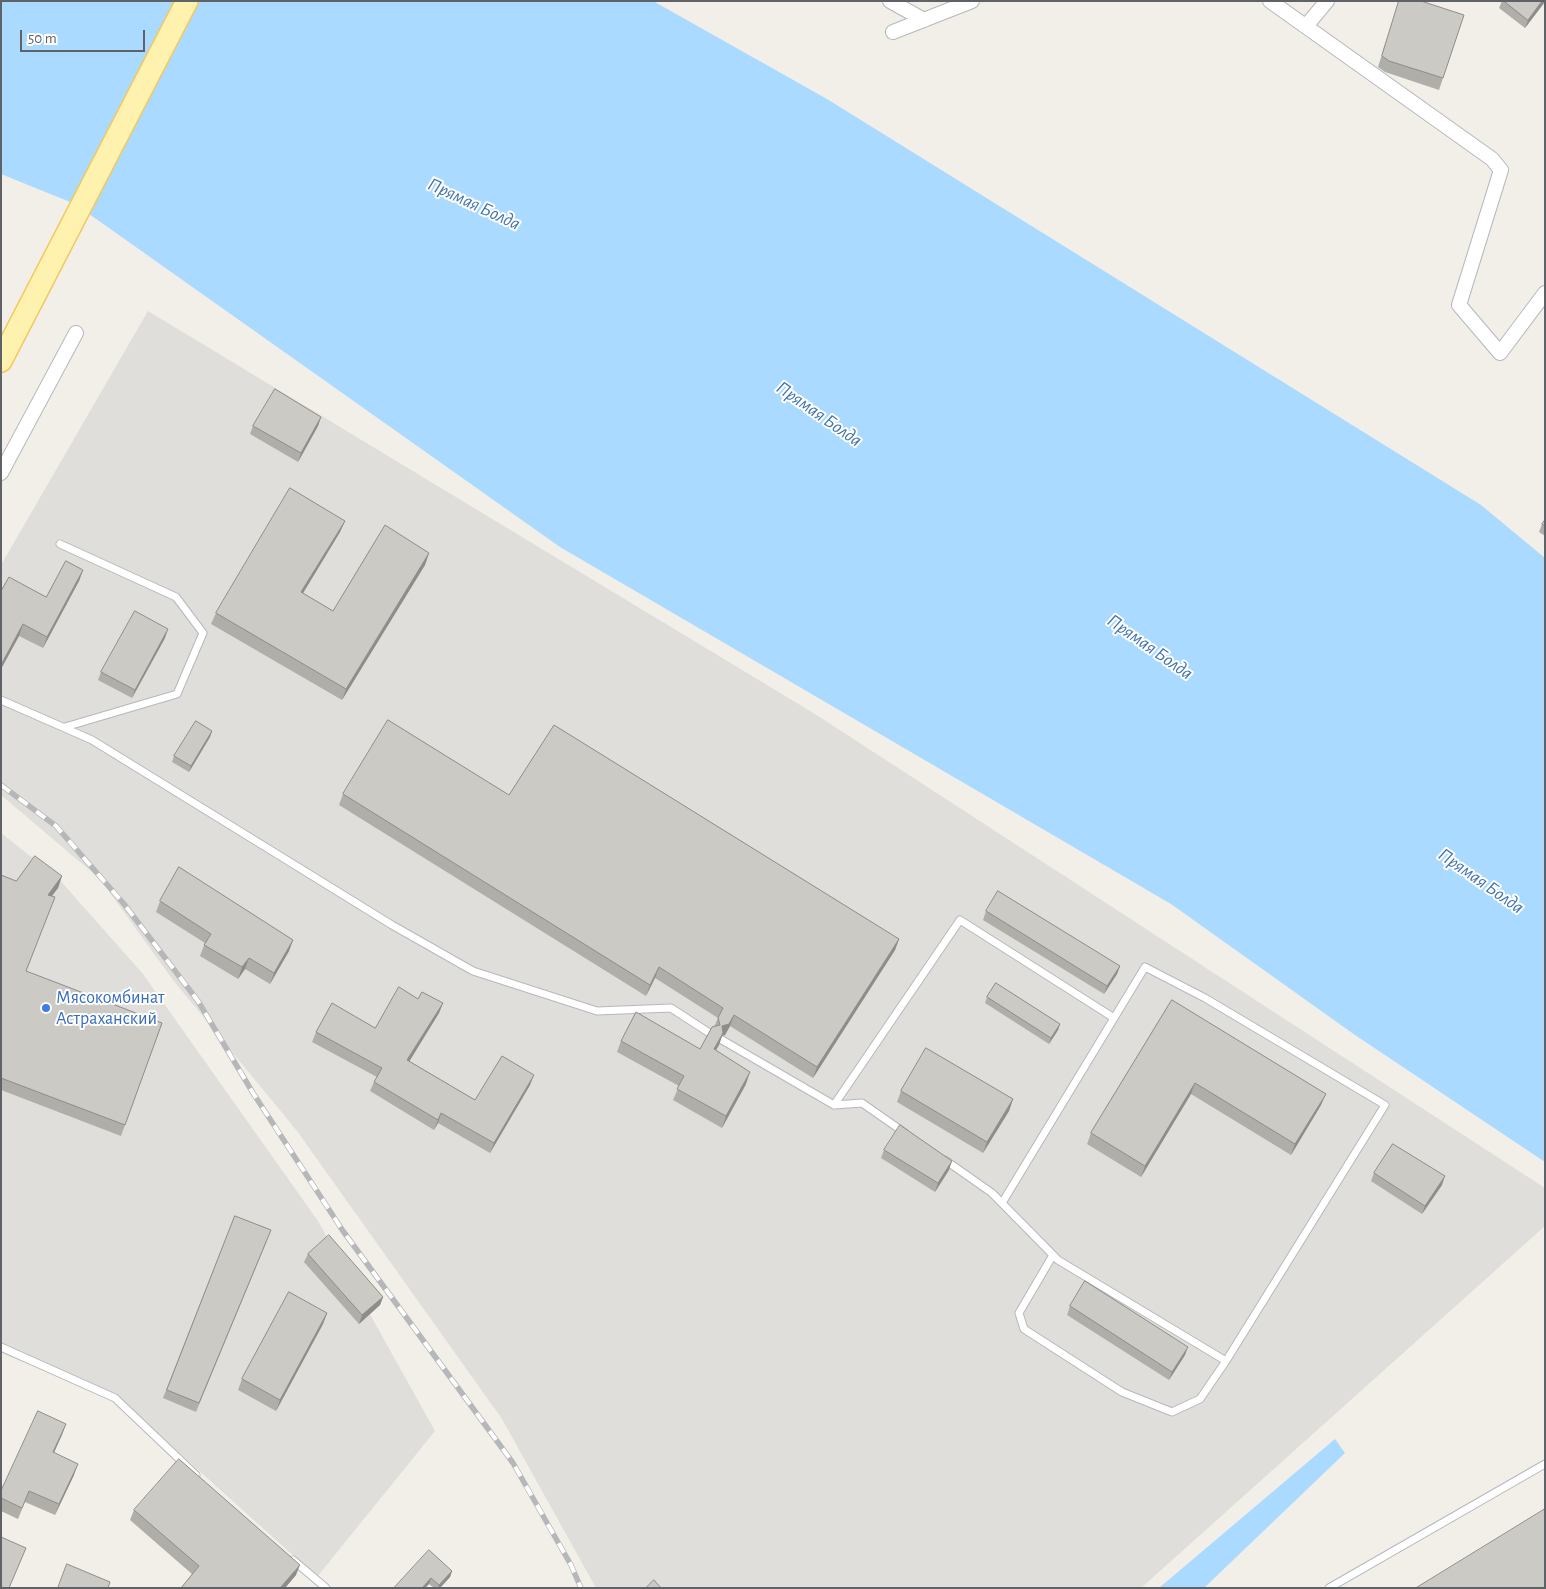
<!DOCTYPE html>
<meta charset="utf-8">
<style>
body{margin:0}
#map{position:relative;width:1546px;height:1589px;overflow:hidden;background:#f1efe8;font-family:"Alegreya Sans",sans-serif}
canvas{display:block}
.frame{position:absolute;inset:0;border:2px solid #5f6368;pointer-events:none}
.scale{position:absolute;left:20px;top:30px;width:125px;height:22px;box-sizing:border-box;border:2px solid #5f6368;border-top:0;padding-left:6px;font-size:15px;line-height:18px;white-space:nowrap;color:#5f6368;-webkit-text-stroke:4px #fff;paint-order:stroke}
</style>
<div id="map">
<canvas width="1546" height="1589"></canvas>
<div class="frame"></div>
<div class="scale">50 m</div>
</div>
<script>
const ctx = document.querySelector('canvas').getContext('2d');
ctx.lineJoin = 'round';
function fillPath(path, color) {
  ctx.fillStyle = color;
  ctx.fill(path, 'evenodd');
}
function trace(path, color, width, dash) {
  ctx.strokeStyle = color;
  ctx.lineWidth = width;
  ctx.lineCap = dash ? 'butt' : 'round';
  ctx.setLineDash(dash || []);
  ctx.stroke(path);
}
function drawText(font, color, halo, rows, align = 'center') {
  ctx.font = font + ' "Alegreya Sans",sans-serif';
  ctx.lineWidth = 4;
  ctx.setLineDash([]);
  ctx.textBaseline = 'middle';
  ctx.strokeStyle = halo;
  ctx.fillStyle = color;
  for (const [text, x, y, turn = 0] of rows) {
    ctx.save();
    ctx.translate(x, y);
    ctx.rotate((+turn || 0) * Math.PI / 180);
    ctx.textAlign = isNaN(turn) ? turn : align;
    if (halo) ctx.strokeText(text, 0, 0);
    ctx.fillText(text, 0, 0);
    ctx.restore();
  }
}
fillPath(new Path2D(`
 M148,311L815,714L1545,1188V1226L1141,1588H596L502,1419L297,1131L173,980L100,879L1,795V565Z
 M1,833L58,878L143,974L318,1221L435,1431L317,1577L124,1403L1,1353Z`), '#e0deda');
fillPath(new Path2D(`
 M1,1H653L827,99L1481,505L1545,558V1162L1355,1035L1171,904L560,547L75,204L1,174Z
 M1335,1439L1345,1453L1204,1588H1159Z`), '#aadaff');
const service = new Path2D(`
 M60,544L176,597L203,633L177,694L65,727
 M1,700L92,740L392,925L473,971L597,1011L671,1008L711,1034
 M722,1040L834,1105L862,1103L905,1133
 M834,1105L960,920L1114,1018
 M945,1160L992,1193L1058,1260L1226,1361L1385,1105L1205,998L1145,967L1002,1203
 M1053,1255L1019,1313L1024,1329L1122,1392L1172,1412L1200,1399L1226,1361
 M1,1347L115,1398L196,1475
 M293,1560L326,1588
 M1329,1588L1545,1464`);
const minor = new Path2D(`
 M890,1L924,20
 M1270,1L1492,159L1501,170L1459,305L1500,353L1545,293
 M1306,26L1327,1
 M893,32L972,1
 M1,473L76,333`);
const primary = new Path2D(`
 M1,361L187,1`);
trace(service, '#b5b8bc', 9);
trace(minor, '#b5b8bc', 16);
trace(primary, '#f2c960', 24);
trace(service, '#fff', 7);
trace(minor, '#fff', 14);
trace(primary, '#fff2af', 21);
const rail = new Path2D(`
 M1,785L56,826L124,904L198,1001L253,1093L343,1231L513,1463L571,1565L581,1588`);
trace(rail, '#b6b7b8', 5.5);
trace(rail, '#fff', 4, [11]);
fillPath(new Path2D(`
 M1399,1L1443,78L1439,90L1385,72L1378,67Z
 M1502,1H1545L1525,28L1499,8Z
 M321,417L318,426L298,462L250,434L253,426Z
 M1545,520V536L1539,532L1542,524Z
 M345,521L340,532L303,593L333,611L429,553L425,565L342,700L211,624L216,613Z
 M83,570L79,581L43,648L19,636L1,669V591L46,597Z
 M165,638L132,698L98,680L101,672Z
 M212,731L210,737L189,772L172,762L174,756Z
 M343,794L509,795L899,939L895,950L813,1078L730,1026L725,1035L722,1036L719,1045L716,1050L746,1084L722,1128L673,1100L679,1086L617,1052L621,1041L700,1049L714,1027L718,1018L655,978L646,996L339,805Z
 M1,875L16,881L62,876L58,888L52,896L26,972L162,1023L121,1136L1,1090Z
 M160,901L293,940L289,951L270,984L245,969L238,979L200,956L205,943L156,912Z
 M986,911L1120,966L1117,974L1104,994L983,920Z
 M987,997L1060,1024L1058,1030L1049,1044L985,1003Z
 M418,999L443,1003L439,1013L409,1061L475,1100L530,1085L490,1153L438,1123L434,1130L370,1091L374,1082L377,1077L312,1042L316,1032L375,1028Z
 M1172,1000L1321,1105L1291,1155L1191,1094L1141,1177L1087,1144L1091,1133Z
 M901,1091L1013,1099L1009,1111L983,1153L897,1102Z
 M884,1150L949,1170L935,1192L881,1158Z
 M1374,1173L1442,1185L1422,1214L1371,1181Z
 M235,1216L268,1238L196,1412L163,1398Z
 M308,1254L383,1297L380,1305L359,1324L304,1262Z
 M1070,1306L1185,1355L1169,1380L1067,1315Z
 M327,1313L323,1324L276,1411L238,1390L242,1379Z
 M66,1424L54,1453L74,1475L55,1515L25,1502L18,1519L1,1511V1491Z
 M134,1510L296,1575L285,1588H181L192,1574L130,1520Z
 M452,1571L450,1577L440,1588H434L429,1584L425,1588H394Z`), '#afaea9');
fillPath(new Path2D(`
 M1542,1H1545V2L1525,28L1528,20Z
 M321,417L318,426L298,462L301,453Z
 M345,521L340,532L297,603L301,592Z
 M429,553L425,565L342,700L346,689Z
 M83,570L79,581L43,648L47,637Z
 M23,624L19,636L1,669V665Z
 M168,629L165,638L132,698L135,690Z
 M212,731L210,737L189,772L191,766Z
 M62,876L58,888L44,906L48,895Z
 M899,939L895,950L813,1078L817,1067Z
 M293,940L289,951L270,984L274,973Z
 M249,958L245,969L238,979L242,967Z
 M1120,966L1117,974L1104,994L1107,986Z
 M659,967L655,978L646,996L650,985Z
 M443,1003L439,1013L404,1070L407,1060Z
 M734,1015L730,1026L725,1035L722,1036L719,1045L710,1060L722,1026Z
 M1060,1024L1058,1030L1049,1044L1051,1038Z
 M750,1072L746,1084L722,1128L726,1116Z
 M534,1075L530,1085L490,1153L494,1143Z
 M1195,1083L1191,1094L1141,1177L1145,1166Z
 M1326,1094L1321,1105L1291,1155L1295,1144Z
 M1013,1099L1009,1111L983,1153L987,1142Z
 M441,1113L438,1123L434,1130L438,1120Z
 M952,1161L949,1170L935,1192L938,1183Z
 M1445,1176L1442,1185L1422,1214L1425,1206Z
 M383,1297L380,1305L359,1324L362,1315Z
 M327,1313L323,1324L276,1411L280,1400Z
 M1188,1347L1185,1355L1169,1380L1172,1372Z
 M66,1424L62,1435L49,1463L53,1452Z
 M78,1464L74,1475L55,1515L59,1504Z
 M300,1565L296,1575L285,1588H280Z
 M452,1571L450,1577L440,1588H438L439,1585Z
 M431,1578L429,1584L425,1588H422Z`), '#8f8d8a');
const building = new Path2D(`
 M1399,1H1421L1464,15L1443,78L1389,61L1382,56Z
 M1504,1H1542L1528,20Z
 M275,389L321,417L301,453L253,426Z
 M290,488L345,521L301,592L333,611L385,525L429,553L346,689L216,613Z
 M1545,520V526L1542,524Z
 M66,561L83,570L47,637L23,624L1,665V591L9,577L46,597Z
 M135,611L168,629L135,690L101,672Z
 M388,720L509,795L554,725L899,939L817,1067L734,1015L729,1024L722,1026L723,1033L714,1049L750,1072L726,1116L677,1089L684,1076L621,1041L636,1012L700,1049L712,1027L720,1025L718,1018L723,1008L659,967L650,985L343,794Z
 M196,721L212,731L191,766L174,756Z
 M35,856L62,876L48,895L55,897L26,971L162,1023L125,1125L1,1078V875L16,881Z
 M179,867L293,940L274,973L249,958L242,967L204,945L211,934L160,901Z
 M998,891L1120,966L1107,986L986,911Z
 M996,983L1060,1024L1051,1038L987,997Z
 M399,987L418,999L422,992L443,1003L407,1060L475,1100L502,1056L534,1075L494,1143L441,1113L438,1120L374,1082L382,1068L316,1032L332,1003L375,1028Z
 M1172,1000L1326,1094L1295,1144L1195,1083L1145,1166L1091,1133Z
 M926,1048L1013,1099L987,1142L901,1091Z
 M900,1125L952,1161L938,1183L884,1150Z
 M1393,1144L1445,1176L1425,1206L1374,1173Z
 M235,1216L271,1230L199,1403L167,1390Z
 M329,1235L383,1297L362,1315L308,1254Z
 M1085,1281L1188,1347L1172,1372L1070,1306Z
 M289,1292L327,1313L280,1400L242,1379Z
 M38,1411L66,1424L53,1452L78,1464L59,1504L29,1491L22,1508L1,1498V1491Z
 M179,1459L300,1565L280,1588H181L199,1566L134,1510Z
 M1545,1509V1588H1416Z
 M1,1537L26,1548L9,1588H1Z
 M429,1550L452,1571L439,1585L431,1578L422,1588H394Z
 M67,1564L110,1582L108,1588H58Z
 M654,1580L661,1588H646Z`);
fillPath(building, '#cccac5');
trace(building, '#8f8d8a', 1);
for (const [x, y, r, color] of [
 [46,1008,5,"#3f7fe0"]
]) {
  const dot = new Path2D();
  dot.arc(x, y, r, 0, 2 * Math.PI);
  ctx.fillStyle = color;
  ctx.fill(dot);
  trace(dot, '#fff', 2);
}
drawText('18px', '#366cbe', '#fff', [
 ["Мясокомбинат",56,998],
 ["Астраханский",56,1019]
], 'left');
drawText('italic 19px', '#4174aa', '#fff', [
 ["Прямая Болда",474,204,25],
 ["Прямая Болда",819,414,35],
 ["Прямая Болда",1150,647,35],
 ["Прямая Болда",1481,881,35]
]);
</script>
